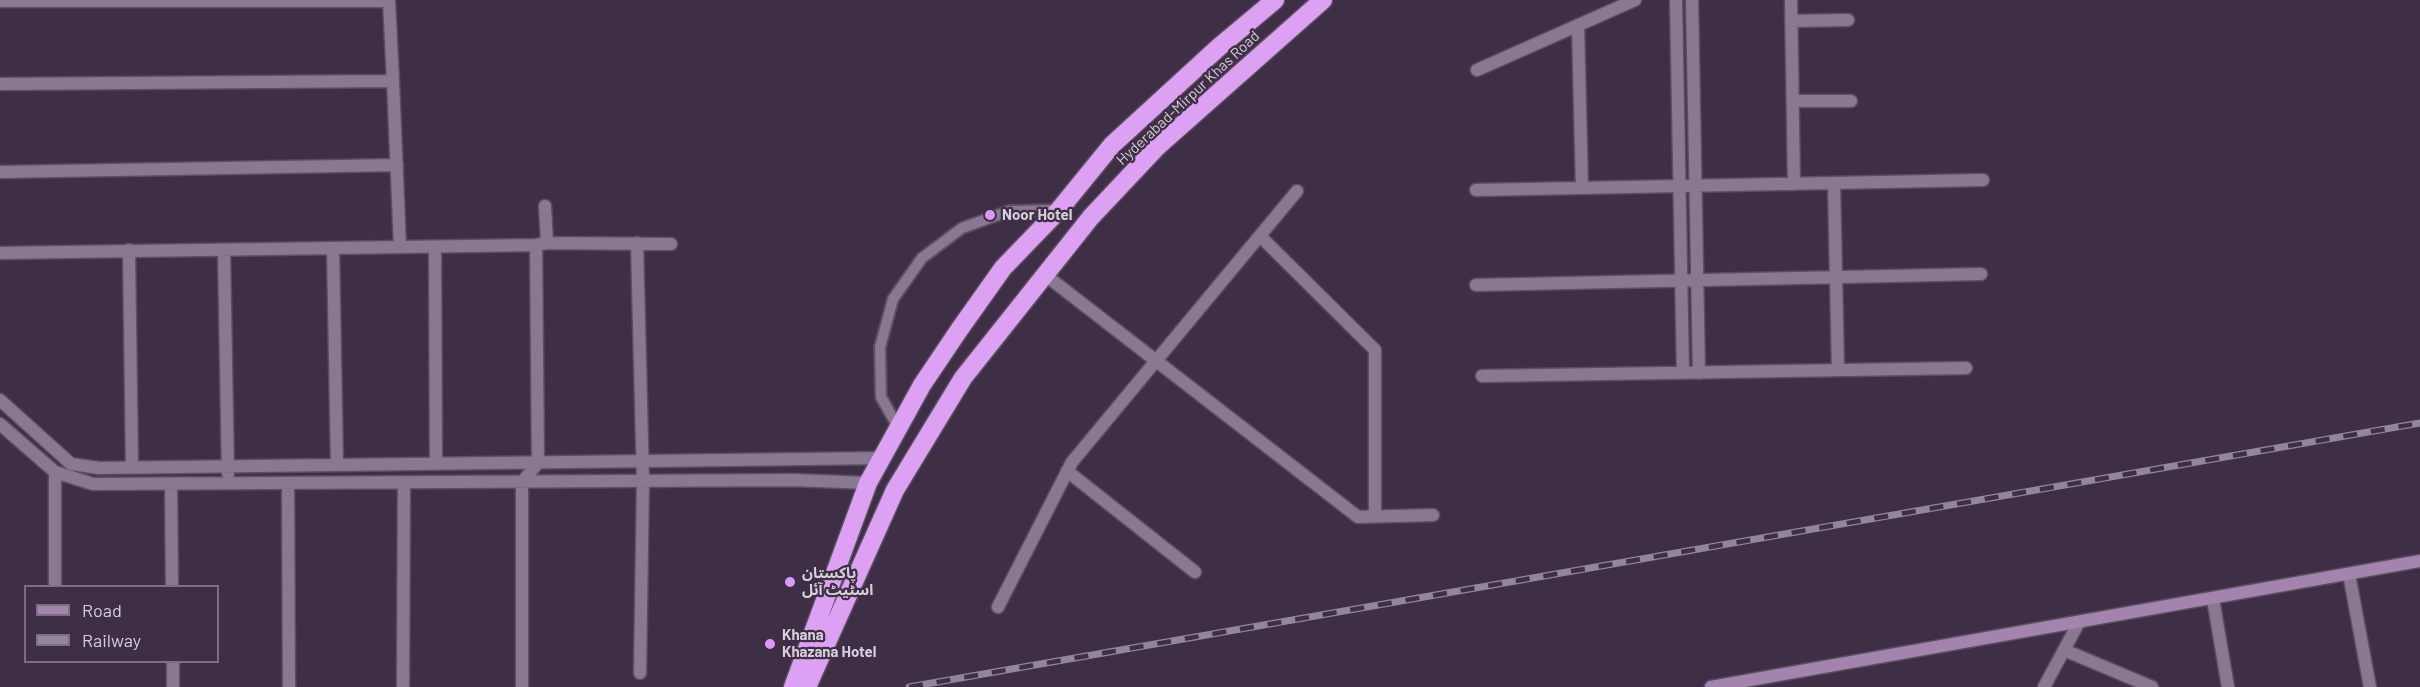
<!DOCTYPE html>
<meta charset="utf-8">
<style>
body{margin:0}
#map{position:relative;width:2420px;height:687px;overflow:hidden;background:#3f2f46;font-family:Barlow,sans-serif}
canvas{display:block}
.legend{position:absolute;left:24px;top:585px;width:195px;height:78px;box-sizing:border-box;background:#3f2f46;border:2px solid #7c6f82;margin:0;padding:8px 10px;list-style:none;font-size:18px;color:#d8cedc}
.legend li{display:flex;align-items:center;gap:12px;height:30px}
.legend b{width:30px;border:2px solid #7c6f82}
</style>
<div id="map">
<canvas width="2420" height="687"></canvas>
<ul class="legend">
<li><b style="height:8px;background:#a384af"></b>Road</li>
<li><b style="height:8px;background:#928698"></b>Railway</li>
</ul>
</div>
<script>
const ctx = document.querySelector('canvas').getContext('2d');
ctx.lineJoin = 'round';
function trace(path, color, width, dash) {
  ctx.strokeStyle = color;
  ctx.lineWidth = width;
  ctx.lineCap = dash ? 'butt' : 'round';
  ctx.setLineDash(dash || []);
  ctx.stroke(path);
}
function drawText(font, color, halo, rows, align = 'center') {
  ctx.font = font + ' Barlow,"Noto Sans Arabic",sans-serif';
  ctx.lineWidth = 4.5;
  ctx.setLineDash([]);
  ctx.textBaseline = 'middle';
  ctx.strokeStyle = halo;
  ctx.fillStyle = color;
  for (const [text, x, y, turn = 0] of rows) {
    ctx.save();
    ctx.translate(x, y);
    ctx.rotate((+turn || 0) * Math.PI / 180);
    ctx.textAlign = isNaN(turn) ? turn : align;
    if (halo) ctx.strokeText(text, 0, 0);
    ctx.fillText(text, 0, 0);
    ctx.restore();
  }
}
const lane = new Path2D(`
 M899,429L881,397L880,347L893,299L922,258L962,228L1009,211L1058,210`);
const street = new Path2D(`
 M1676,0L1683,373
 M1692,0L1699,373
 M1791,0L1794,184
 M0,1H389L393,81L0,84
 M1791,21L1848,20
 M1578,25L1582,188
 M1477,70L1635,0
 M393,81L400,247
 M1793,101H1851
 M0,172L397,165
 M1834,183L1838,370
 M1476,190L1983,180
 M1260,236L1375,350V516
 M547,243L671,244
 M637,243L643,481L640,673
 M435,247L436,464
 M333,248L337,465
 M129,250L132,467
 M224,251L228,474
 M0,253L536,245
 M1044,274L1358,517L1433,515
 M1476,285L1981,274
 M1482,376L1966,368
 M0,400L71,464L99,468L883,458
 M0,424L55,472L93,484L794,480L868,483
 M1067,471L1195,572
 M55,472V586
 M288,483L289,687
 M171,484L172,586
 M2349,574L2370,687
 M2213,599L2228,687
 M998,607L1072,462L1297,191
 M2064,650L2152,687
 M173,662V687
 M403,687L404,482
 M522,687V482L538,463L536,245L547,243L545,206
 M2044,687L2078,624`);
const secondary = new Path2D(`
 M1711,687L2420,561`);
const highway = new Path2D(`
 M793,687L868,483L922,385L959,330L1003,268L1059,210L1112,145L1219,47L1275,0
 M807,687L895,490L963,378L1091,217L1157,147L1323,0`);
trace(lane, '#5b4e61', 14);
trace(street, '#5b4e61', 15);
trace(secondary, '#5b4e61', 15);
trace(highway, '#5b4e61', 21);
trace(lane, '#8a7892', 10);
trace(street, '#8a7892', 12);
trace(secondary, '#a384af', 12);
trace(highway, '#dca1f3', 18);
const rail = new Path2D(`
 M909,687L2420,423`);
trace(rail, '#928698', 7);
trace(rail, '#3f2f46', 4.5, [14]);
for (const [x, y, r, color] of [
 [990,215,6,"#db99f5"],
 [790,582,6,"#db99f5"],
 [770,644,6,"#db99f5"]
]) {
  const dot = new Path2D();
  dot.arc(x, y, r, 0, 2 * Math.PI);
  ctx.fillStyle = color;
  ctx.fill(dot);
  trace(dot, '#3f2f46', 2);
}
drawText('15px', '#d8cedc', '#3f2f46', [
 ["Hyderabad-Mirpur Khas Road",1188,98,-43]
]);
drawText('bold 15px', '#d8cedc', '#3f2f46', [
 ["Noor Hotel",1002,215],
 ["پاکستان",802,573],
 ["اسٹیٹ آئل",802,590],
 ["Khana",782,635],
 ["Khazana Hotel",782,652]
], 'left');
</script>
